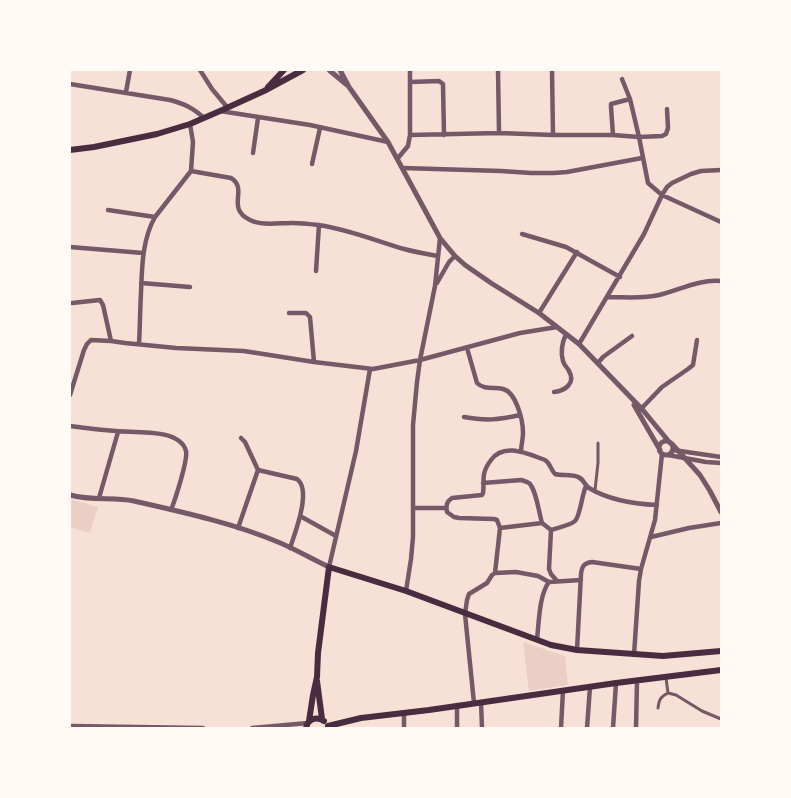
<!DOCTYPE html>
<style>
body{margin:0}
#map{position:relative;width:791px;height:798px;overflow:hidden;background:#f7e1d7;font-family:Overpass,sans-serif}
canvas{display:block}
.frame{position:absolute;inset:0;border:71px solid #fffaf5;pointer-events:none}
</style>
<div id="map">
<canvas width="791" height="798"></canvas>
<div class="frame"></div>
</div>
<script>
const ctx = document.querySelector('canvas').getContext('2d');
ctx.lineJoin = 'round';
function fillPath(path, color) {
  ctx.fillStyle = color;
  ctx.fill(path, 'evenodd');
}
function trace(path, color, width, dash) {
  ctx.strokeStyle = color;
  ctx.lineWidth = width;
  ctx.lineCap = dash ? 'butt' : 'round';
  ctx.setLineDash(dash || []);
  ctx.stroke(path);
}
fillPath(new Path2D(`
 M70,499L98,507L90,533L70,527Z
 M523,642L565,656L568,685L529,691Z`), '#ebcfc5');
trace(new Path2D(`
 M595,490L598,463V443
 M666,678L668,693L676,695L702,711L721,719
 M658,708C659,700 660,697 668,693`), '#755966', 3);
trace(new Path2D(`
 M200,70L212,89L227,107
 M498,70L499,133
 M552,70L553,135
 M622,79L630,99L639,137L648,183L662,195L721,222
 M410,82L439,81L443,84L444,135
 M70,84L170,100C185,104 193,108 204,118
 M126,92L130,70
 M220,111L310,125L388,142
 M410,135L499,133L553,135H613L639,137L662,136L666,134L668,128L667,109
 M613,135L611,107V104L630,99
 M253,153L258,118
 M398,158L408,146L410,135V70
 M312,164L320,128
 M403,168L501,171L531,173H554L567,172L642,158
 M191,171L231,178C249,189 225,208 250,220C262,226 278,223 292,223C300,223 310,224 318,225C348,229 376,241 404,249C415,252 427,254 438,256
 M108,210L155,217
 M522,234L566,247L620,277
 M70,247L143,253
 M316,271L319,225
 M141,283L190,287
 M437,283L449,262L455,256
 M607,297C624,297 643,299 659,295C680,290 699,279 721,281
 M72,303L100,300L103,305L111,341
 M289,313H306L310,317L314,362
 M539,313L577,252
 M139,344C140,327 140,310 141,293C142,267 142,240 155,217L191,171L193,142L190,124
 M579,344L644,234L662,195L667,187L672,183L691,174L701,171L721,170
 M467,348L477,383C484,390 494,387 503,389C516,392 523,420 523,433C523,439 521,446 521,452
 M598,363L603,357L632,336
 M554,392C565,391 576,383 569,371C567,367 564,365 563,361C560,351 562,343 566,334
 M70,395L84,350L87,344L91,340L111,341L125,343L176,348L244,351L314,362L373,369L420,360L520,333L557,327
 M639,411L662,387L688,369L693,365L697,340
 M464,417C486,421 498,420 520,415
 M70,426C85,428 101,430 116,431C134,433 180,428 186,451C188,460 175,500 171,510
 M241,438L245,442L258,470L297,479C312,490 295,533 290,548
 M673,450L721,457
 M668,455L706,462L721,463
 M483,483L521,480C524,481 526,481 529,483C536,489 539,513 542,523L551,530L549,569L551,574L557,581
 M99,498L118,432
 M413,508H446
 M300,516L336,536
 M238,528L258,470
 M500,528L542,523
 M551,530C557,528 571,525 575,521C580,517 582,494 586,486
 M651,537L689,528L721,523
 M329,567L356,451L370,369
 M495,573L500,528L497,520L494,519L459,518L454,517L447,512C446,506 446,502 452,498L482,495L483,493C484,487 483,480 484,474C485,469 488,464 491,460C504,442 528,454 545,460C551,464 550,469 555,474C562,476 571,474 578,477C584,479 584,485 589,488C609,500 634,504 657,505
 M406,591L411,559L413,537V425L417,382L420,360L435,286L440,238
 M537,639C539,623 539,595 549,582
 M577,650L581,574C582,566 584,563 592,562L641,569
 M634,655L639,581L641,569L655,520L662,454
 M481,702L482,728
 M474,703L465,614L467,600L469,594L487,583L492,575L495,573L516,572L538,576L549,582L581,580
 M457,705V728
 M404,713V728
 M70,726L203,728
 M252,728L308,723
 M561,728L563,690
 M587,728L590,687
 M613,728L616,683
 M636,728L637,681`), '#755966', 4.5);
trace(new Path2D(`
 M329,70L347,85
 M340,70L349,87L388,142L440,238L455,256L465,265L491,283L539,313L579,344L642,409L670,443
 M634,405L660,450
 M659 448a7 7 0 1 1 14 0a7 7 0 1 1-14 0Z
 M672,444L700,475L710,491L721,512
 M70,495C91,501 113,497 134,501C182,512 233,523 278,542C295,549 312,559 329,567`), '#755966', 5);
trace(new Path2D(`
 M268,87L284,70
 M70,150L94,147L157,134L190,124L220,111L264,91L303,70
 M317,681L322,719
 M309,721L313,695L317,677L318,653L329,567L406,591L551,645L577,650L663,656L721,651
 M328,726L361,718L429,710L616,683L721,670
 M306,728C308,719 316,716 324,721`), '#4a2c40', 6);
</script>
